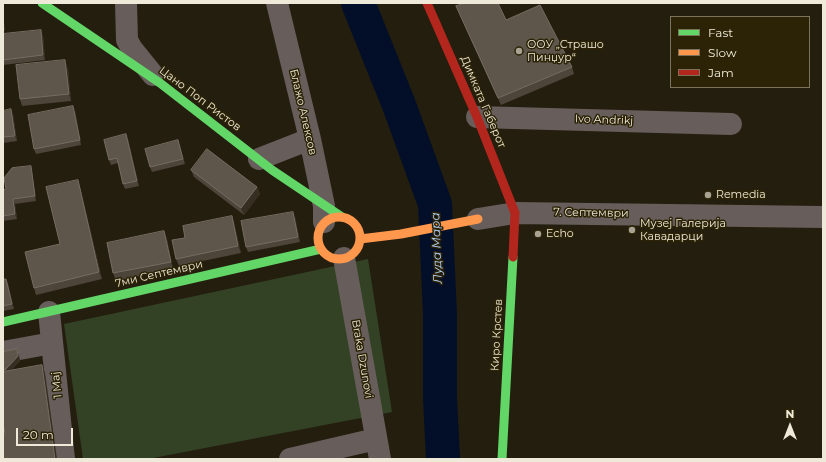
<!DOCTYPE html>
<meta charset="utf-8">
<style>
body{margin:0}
#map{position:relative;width:826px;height:462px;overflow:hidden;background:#241e0e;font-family:Montserrat,sans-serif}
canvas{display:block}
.frame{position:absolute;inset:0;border:4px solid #eee9d8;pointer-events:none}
.legend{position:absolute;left:670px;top:16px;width:140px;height:72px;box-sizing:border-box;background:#2c2306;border:1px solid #7a725a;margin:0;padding:5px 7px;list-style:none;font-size:12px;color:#eee9d8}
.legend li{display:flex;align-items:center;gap:8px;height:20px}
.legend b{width:20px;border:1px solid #7a725a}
.north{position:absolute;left:770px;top:406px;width:40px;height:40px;-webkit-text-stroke:3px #2c2306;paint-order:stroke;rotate:0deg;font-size:11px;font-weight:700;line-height:16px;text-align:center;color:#eee9d8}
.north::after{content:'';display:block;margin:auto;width:14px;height:18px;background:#eee9d8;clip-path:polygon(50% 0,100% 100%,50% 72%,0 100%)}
.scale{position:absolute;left:16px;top:428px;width:57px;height:18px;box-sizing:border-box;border:2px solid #eee9d8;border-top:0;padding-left:5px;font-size:12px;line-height:14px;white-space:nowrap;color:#eee9d8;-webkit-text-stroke:3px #2c2306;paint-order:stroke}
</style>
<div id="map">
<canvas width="826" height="462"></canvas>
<div class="frame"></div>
<ul class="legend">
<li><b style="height:5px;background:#63d668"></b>Fast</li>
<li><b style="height:5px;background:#ff974d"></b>Slow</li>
<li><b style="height:5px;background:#b3261e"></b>Jam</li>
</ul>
<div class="north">N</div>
<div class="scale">20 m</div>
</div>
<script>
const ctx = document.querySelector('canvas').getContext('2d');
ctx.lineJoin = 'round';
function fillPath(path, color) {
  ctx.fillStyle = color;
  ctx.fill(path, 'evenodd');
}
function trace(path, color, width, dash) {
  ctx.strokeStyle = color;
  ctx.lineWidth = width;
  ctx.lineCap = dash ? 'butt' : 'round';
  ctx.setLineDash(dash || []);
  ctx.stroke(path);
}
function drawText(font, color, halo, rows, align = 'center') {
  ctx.font = font + ' Montserrat,sans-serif';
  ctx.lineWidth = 3;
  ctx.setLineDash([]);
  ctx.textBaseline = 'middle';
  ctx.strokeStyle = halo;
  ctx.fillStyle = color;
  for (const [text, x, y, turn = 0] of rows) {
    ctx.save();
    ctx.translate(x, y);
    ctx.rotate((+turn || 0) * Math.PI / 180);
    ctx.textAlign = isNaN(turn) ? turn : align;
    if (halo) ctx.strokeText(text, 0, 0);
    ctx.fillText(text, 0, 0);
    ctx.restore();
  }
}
fillPath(new Path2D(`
 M368,259L392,412L148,459H83L64,324Z`), '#334225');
trace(new Path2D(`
 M358,3L399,105L435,204L440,314V398L443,459`), '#030f28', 34);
trace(new Path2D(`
 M126,3L127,40L132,49L153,75
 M277,3L310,139L324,206V222
 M477,117L731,124
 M259,159L310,139
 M478,219L515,213L823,217
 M344,258L380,459
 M49,312L64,459
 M3,352L52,343
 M290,459L376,439`), '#675d5b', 22);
trace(new Path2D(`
 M42,3L160,83L272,170L342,217
 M3,322L321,249
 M502,459L513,257`), '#63d668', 9);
trace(new Path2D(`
 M318 238a21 21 0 1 1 42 0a21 21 0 1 1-42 0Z
 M360,239L401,234L478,219`), '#ff974d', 9);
trace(new Path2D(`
 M427,3L477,117L515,213L513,257`), '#b3261e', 9);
fillPath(new Path2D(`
 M456,6L506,20L572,67L574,74L501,105L459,13Z
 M3,15L5,30L3,31Z
 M3,34L43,35L45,60L3,65Z
 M68,68L71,101L22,106L20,99Z
 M3,111L13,114L17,141L3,143Z
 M75,111L81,145L36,154L34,149Z
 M126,134L128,139L139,186L125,189L123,184L118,163L111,165L109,160Z
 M178,140L185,164L152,172L150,167Z
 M191,170L257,187L260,194L244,215L194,177Z
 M32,171L36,201L15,204L17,219L3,221V190L6,189Z
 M80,187L102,279L36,295L34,288L60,244Z
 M232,216L234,223L241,253L179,266L176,259L185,238Z
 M295,217L300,242L248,252L246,247Z
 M164,231L167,239L173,269L116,281L113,273Z
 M3,279H6L8,284L14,309L3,311Z
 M3,352L19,354L20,361L11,370L42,365L45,373L5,434L3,424Z`), '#4d443a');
fillPath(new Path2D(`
 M3,15L5,30L3,25Z
 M41,30L43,35L45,60L43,55Z
 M65,60L68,68L71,101L69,94Z
 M73,106L75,111L81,145L80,140Z
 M11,109L13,114L17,141L15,136Z
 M126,134L128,139L139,186L137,181Z
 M31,166L32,171L36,201L35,196Z
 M78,180L80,187L102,279L99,272Z
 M257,187L260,194L244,215L241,208Z
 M13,199L15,204L17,219L15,214Z
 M293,212L295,217L300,242L298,237Z
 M232,216L234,223L241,253L238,246Z
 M164,231L167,239L173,269L171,262Z
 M6,279L8,284L14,309L12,304Z
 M17,349L20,361L8,374L6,369Z
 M42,365L45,373L57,459H55Z`), '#352e21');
const building = new Path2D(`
 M466,3H498L506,20L540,5L572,67L498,98L456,6Z
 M41,30L43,55L3,60V34Z
 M65,60L69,94L20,99L16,65Z
 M73,106L80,140L34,149L28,115Z
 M11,109L15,136L3,137V111Z
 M126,134L137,181L123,184L117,158L109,160L104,140Z
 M178,140L183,159L150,167L145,149Z
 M207,149L257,187L241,208L191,170Z
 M31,166L35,196L13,199L15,214L3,216V190L6,189L4,178L12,168Z
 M78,180L99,272L34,288L25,252L60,244L46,187Z
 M293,212L298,237L246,247L241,221Z
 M232,216L238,246L176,259L172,240L185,238L183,226Z
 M164,231L171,262L113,273L107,243Z
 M3,279H6L12,304L3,306Z
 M17,349L18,356L6,369L3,370V352Z
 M42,365L55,459H3V435L5,434L3,424V372Z`);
fillPath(building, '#5e564b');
trace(building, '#756d61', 1);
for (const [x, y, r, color] of [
 [519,51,4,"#a7a291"],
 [708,195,4,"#a7a291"],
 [632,230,4,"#a7a291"],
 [538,234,4,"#a7a291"]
]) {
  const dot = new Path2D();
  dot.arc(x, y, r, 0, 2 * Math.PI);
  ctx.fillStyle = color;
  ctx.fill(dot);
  trace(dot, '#2c2306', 1.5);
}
drawText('11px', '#eee9d8', '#2c2306', [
 ["ООУ „Страшо",527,45],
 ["Пинџур“",527,58],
 ["Remedia",716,195],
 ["Музеј Галерија",640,224],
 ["Кавадарци",640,237],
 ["Echo",546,234]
], 'left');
drawText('11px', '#eee9d8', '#2c2306', [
 ["Цано Поп Ристов",200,99,37],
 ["Димката Габерот",483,102,67],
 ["Блажо Алексов",303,112,77],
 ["Ivo Andrikj",604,120,2],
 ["7. Септември",591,213,1],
 ["7ми Септември",159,274,-13],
 ["Киро Крстев",497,335,-87],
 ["Braka Dzunovi",362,359,80],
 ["1 Maj",57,385,-96]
]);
drawText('italic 12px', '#b1d1fc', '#2c2306', [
 ["Луда Мара",437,248,-92]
]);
</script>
